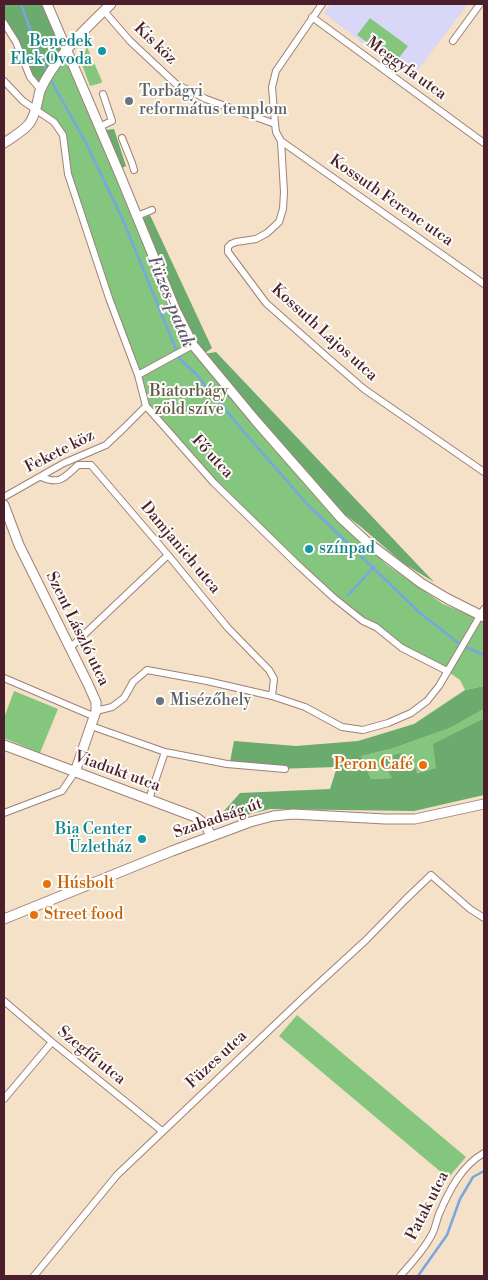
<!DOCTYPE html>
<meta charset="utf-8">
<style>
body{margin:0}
#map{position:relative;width:488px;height:1280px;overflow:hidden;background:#f4e1c7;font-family:"Libre Bodoni",serif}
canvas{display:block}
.frame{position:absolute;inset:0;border:5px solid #4a1f2b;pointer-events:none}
</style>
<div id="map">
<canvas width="488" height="1280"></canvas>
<div class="frame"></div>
</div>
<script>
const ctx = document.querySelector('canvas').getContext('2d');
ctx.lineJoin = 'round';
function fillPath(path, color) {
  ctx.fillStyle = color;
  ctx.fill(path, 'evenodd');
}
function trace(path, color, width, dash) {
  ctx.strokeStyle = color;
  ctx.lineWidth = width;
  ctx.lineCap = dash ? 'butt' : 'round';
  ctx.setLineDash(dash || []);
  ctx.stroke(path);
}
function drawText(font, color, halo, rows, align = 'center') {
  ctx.font = font + ' "Libre Bodoni",serif';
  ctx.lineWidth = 4;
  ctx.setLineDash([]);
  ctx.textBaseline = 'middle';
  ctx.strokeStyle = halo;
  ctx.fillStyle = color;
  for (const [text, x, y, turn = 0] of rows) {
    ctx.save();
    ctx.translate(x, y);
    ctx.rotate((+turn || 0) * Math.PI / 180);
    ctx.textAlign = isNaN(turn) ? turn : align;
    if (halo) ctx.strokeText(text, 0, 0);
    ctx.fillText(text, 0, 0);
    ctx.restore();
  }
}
fillPath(new Path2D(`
 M331,4H468L410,80L324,13Z`), '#d9d7f7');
fillPath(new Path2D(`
 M370,18L408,46L395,63L357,35Z
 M87,47L102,81L101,83L90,86L81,62Z
 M67,50L172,313L193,352L338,521L387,565L443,604L484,621V686L465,690L460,680L447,671L402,648L297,564L214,483L146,406L69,173L63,135L36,109L45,81Z
 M14,691L58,709L40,753L4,738V718Z
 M484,709V718L434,744L437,768L393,778L371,779L361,756L391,749L450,728Z
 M297,1015L466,1157L448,1178L279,1036Z`), '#85c67f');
fillPath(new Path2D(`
 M4,4H44L63,55L36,84L4,26Z
 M114,129L126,166L118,170L105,130Z
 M150,215L212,348L201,356L162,278L141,219Z
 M216,352L434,582L403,563L360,526L344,514L286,450L204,354Z
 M484,686V709L450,728L391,749L361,756L371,779L392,778L381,759L401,753L415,767L417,773L436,768L433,744L484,718V795L414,811L270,809L231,819L224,811L240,793L330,789L337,767L275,769L229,767L234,741L296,746L358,741L414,724L465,690Z`), '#6cab6e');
trace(new Path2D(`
 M21,4L40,56L47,72
 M49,77L86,143L123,220L180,359L196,374L244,432L308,505L420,613L461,645L484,655
 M348,595L374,567
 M418,1276L447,1235L460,1199L473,1177L484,1171`), '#77a6e0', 2.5);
const street = new Path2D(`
 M322,4L276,71L272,87L275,124L276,132L281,141L284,192L283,209L279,222L267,233L256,239L236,242L231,244L228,247V252L266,303L328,358L364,389L484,472
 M104,11L130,41L176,84L206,99L275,124
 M312,17L484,143
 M4,23L16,42L30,77L41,90
 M453,41L480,4
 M4,81L23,101L54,122L63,135L68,174L109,298L138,375L146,406L214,483L297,564L334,598L363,621L376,627L402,648L447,671
 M99,127L112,121L103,94
 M122,138L132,163L134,170
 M281,141L484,284
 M137,216L152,210
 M138,375L193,345
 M41,477C60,485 64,478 78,465H91L168,555L228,628L269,670L274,679L272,696
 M4,497L64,463L106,445L125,427L146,406
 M71,647L168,555
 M4,678L93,716
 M96,711L112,707L124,698L133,682L147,670L207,681L272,696L305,707L342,727L363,730L388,723L411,713L427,701L439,686L484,609
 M91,726L165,752L227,764L285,769
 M149,799L165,752
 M4,813L62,791L75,772
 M4,1001L52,1042L162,1131
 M4,1099L52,1042
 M34,1276L117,1175L304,997L366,940L405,900L431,875L470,909L484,918
 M400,1276C411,1264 423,1251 431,1236C435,1230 436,1222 439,1214C449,1191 461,1166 484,1153`);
const secondary = new Path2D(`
 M47,4L120,175L175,309L193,345L256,421L341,518L367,542L421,583L448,599L484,617
 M4,143C13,137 22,132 29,124C36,115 37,102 40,91C43,84 47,77 51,71C67,46 90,24 111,4
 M4,505L19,545L88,684L96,702V711L75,772
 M4,745L193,816C203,821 207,826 211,836
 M4,919L172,851L250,822L273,816L293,814L385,819H415L484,804`);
trace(street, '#9f8079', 8);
trace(secondary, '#9f8079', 11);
trace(street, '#fff', 6);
trace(secondary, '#fff', 9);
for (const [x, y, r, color] of [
 [102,51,5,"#0f9aa8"],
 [129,101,5,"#6b7280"],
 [309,549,5,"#0f9aa8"],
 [160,701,5,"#6b7280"],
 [423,765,5,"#e8710a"],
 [142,839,5,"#0f9aa8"],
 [47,884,5,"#e8710a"],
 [34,915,5,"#e8710a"]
]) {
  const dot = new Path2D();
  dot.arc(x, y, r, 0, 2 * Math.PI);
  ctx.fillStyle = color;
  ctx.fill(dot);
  trace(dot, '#fdfcf7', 2);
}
drawText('16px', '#0d838f', '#fdfcf7', [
 ["Benedek",92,42],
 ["Elek Óvoda",92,60],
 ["színpad",319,549,"left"],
 ["Bia Center",132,830],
 ["Üzletház",132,848]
], 'right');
drawText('16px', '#4a1f2b', '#fdfcf7', [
 ["Kis köz",155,44,44],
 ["Meggyfa utca",406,69,36],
 ["Kossuth Ferenc utca",391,201,35],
 ["Kossuth Lajos utca",324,333,42],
 ["Fekete köz",60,452,-27],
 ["Fő utca",212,457,47],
 ["Damjanich utca",180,548,50],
 ["Szent László utca",77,629,64],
 ["Viadukt utca",117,772,20],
 ["Szabadság út",218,819,-19],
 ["Szegfű utca",91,1056,39],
 ["Füzes utca",217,1060,-43],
 ["Patak utca",428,1206,-63]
]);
drawText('16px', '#5b616d', '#fdfcf7', [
 ["Torbágyi",139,92],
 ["református templom",139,110],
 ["Misézőhely",170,701]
], 'left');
drawText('16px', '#5f5948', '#fdfcf7', [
 ["Biatorbágy",189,392],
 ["zöld szíve",189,410]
]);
drawText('16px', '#c56008', '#fdfcf7', [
 ["Peron Café",413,765,"right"],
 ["Húsbolt",57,884],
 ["Street food",44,915]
], 'left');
drawText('italic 18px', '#5c5573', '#fdfcf7', [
 ["Füzes-patak",170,302,68]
]);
</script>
